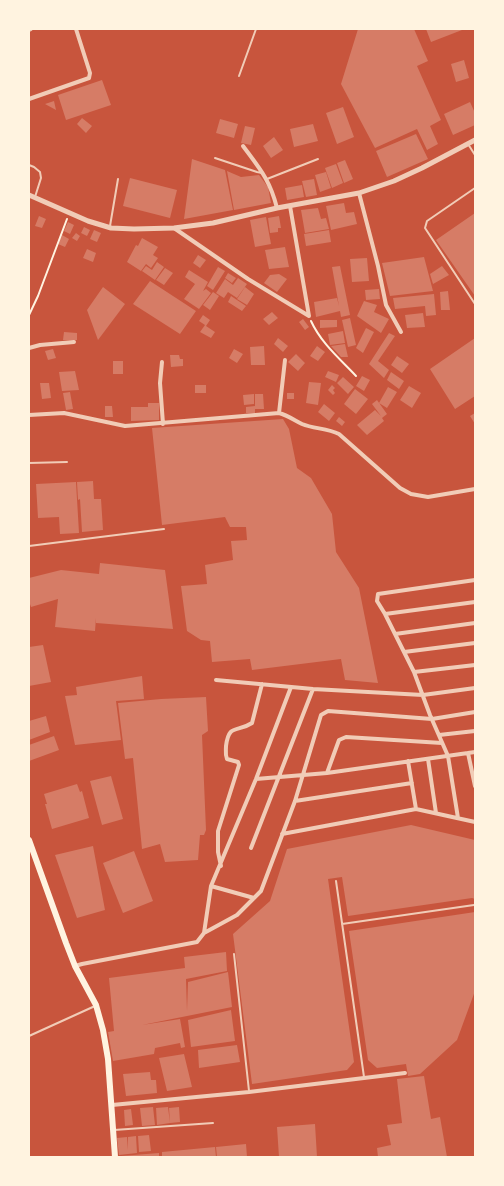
<!DOCTYPE html>
<style>
body{margin:0}
#map{position:relative;width:504px;height:1186px;overflow:hidden;background:#c8553d;font-family:Helvetica,sans-serif}
canvas{display:block}
.frame{position:absolute;inset:0;border:30px solid #fff3e0;pointer-events:none}
</style>
<div id="map">
<canvas width="504" height="1186"></canvas>
<div class="frame"></div>
</div>
<script>
const ctx = document.querySelector('canvas').getContext('2d');
ctx.lineJoin = 'round';
function fillPath(path, color) {
  ctx.fillStyle = color;
  ctx.fill(path, 'evenodd');
}
function trace(path, color, width, dash) {
  ctx.strokeStyle = color;
  ctx.lineWidth = width;
  ctx.lineCap = dash ? 'butt' : 'round';
  ctx.setLineDash(dash || []);
  ctx.stroke(path);
}
fillPath(new Path2D(`
 M358,29H414L428,61L417,66L441,120L430,126L438,144L427,150L417,129L375,148L341,84Z
 M426,29H462V30L431,42Z
 M464,60L469,78L456,82L451,64Z
 M102,80L111,105L66,120L58,95Z
 M54,101L56,110L45,104Z
 M470,102L475,113V125L453,135L444,114Z
 M343,107L354,137L337,144L326,113Z
 M82,118L92,126L86,133L77,124Z
 M220,119L238,124L234,138L216,133Z
 M313,124L318,141L294,147L290,129Z
 M245,126L255,128L251,145L241,143Z
 M416,134L428,159L387,177L376,151Z
 M274,137L283,150L271,158L263,146Z
 M192,159L225,170L233,210L184,219Z
 M345,160L353,179L344,183L337,163Z
 M336,164L343,183L332,188L325,168Z
 M227,171L241,177L259,175L268,187L271,203L234,210Z
 M326,172L331,188L320,192L315,175Z
 M130,178L177,190L170,218L123,206Z
 M314,179L317,195L306,197L302,181Z
 M302,185L304,197L287,200L285,188Z
 M344,203L346,213L354,212L357,224L331,230L326,206Z
 M318,208L321,219L326,218L329,229L305,233L301,210Z
 M475,213V296L436,240Z
 M39,216L46,219L42,228L35,226Z
 M279,216L281,228H278V232L270,233L268,218Z
 M266,217L271,244L255,247L250,220Z
 M68,222L74,225L70,234L64,231Z
 M84,227L90,230L87,236L81,233Z
 M94,230L101,233L97,242L90,239Z
 M329,230L331,242L306,246L304,234Z
 M76,233L80,236L77,241L72,238Z
 M62,235L69,239L65,247L58,244Z
 M142,238L158,247L153,255L158,258L151,268L146,264L141,271L127,262L136,245L138,246Z
 M285,247L289,267L269,269L265,250Z
 M87,249L96,253L93,262L83,258Z
 M198,255L206,260L200,268L193,263Z
 M424,257L433,291L390,296L382,263Z
 M367,258L369,281L352,282L350,259Z
 M157,262L164,267L155,280L142,271L146,266L152,270Z
 M340,266L350,315L341,317L340,311L316,317L314,302L337,298L339,306L332,267Z
 M442,266L449,275L433,284L430,274Z
 M218,267L225,271L213,290L207,286Z
 M165,268L173,273L164,285L156,280Z
 M189,270L208,282L203,291L206,289L211,293L199,309L184,299L195,284L185,277Z
 M228,273L236,278L232,283L225,278Z
 M279,274L287,279L277,292L264,283L270,275Z
 M238,278L247,284L237,298L228,292L224,298L216,293L225,279L233,285Z
 M150,281L196,311L180,334L133,304Z
 M103,287L125,304L98,340L87,310Z
 M245,287L254,294L247,305L237,299Z
 M379,289L380,299L366,300L365,290Z
 M448,291L450,310H441L440,292Z
 M213,292L219,296L210,310L203,305Z
 M434,294L436,315L426,316L425,306L395,309L393,298Z
 M231,296L246,306L242,311L228,302Z
 M364,301L377,305L374,312L389,319L381,333L357,316Z
 M272,312L278,318L269,325L263,319Z
 M423,313L425,327L407,328L405,315Z
 M203,315L210,320L206,326L215,332L211,338L200,332L205,325L199,321Z
 M350,318L356,345L348,347L342,320Z
 M303,319L309,327L305,330L299,322Z
 M320,320H337V327L320,328Z
 M366,328L374,332L363,353L356,348Z
 M343,331L345,343L330,345L328,334Z
 M64,332L77,333V340H63Z
 M389,333L395,336L378,361L389,370L384,378L369,364Z
 M278,338L288,346L283,352L274,344Z
 M475,338V396L455,409L430,369Z
 M345,344L348,357H341L331,346Z
 M264,346L265,365H251L250,347Z
 M317,346L325,352L318,361L310,356Z
 M53,349L56,358L48,360L45,351Z
 M234,349L243,354L237,363L229,358Z
 M296,354L305,363L298,371L288,362Z
 M170,355H179L180,359H183V366L171,367Z
 M397,356L409,364L402,373L391,365Z
 M113,361H123V374H113Z
 M75,371L79,390L62,391L59,372Z
 M328,371L339,375L336,382L325,377Z
 M391,372L404,381L399,389L387,380Z
 M362,376L370,380L364,391L356,386Z
 M343,377L354,387L348,394L337,383Z
 M309,382L321,383L318,405L306,403Z
 M40,383H49L51,398L42,399Z
 M195,385H206V393H195Z
 M332,385L335,388L333,390L335,393L333,395L328,390Z
 M409,386L421,393L412,408L400,400Z
 M388,387L397,392L387,408L379,403Z
 M355,389L368,399L356,414L344,404Z
 M70,392L73,409L66,410L63,393Z
 M287,393H294V399H287Z
 M254,394V404L244,405L243,395Z
 M255,394H263L264,409H255V413H246V407L255,406Z
 M377,400L387,414L382,418L384,421L367,435L357,425L375,410L381,416L372,404Z
 M148,403H159V420L131,421V407H148Z
 M324,404L335,413L329,421L318,412Z
 M105,406H112L113,417H105Z
 M475,413V424L470,416Z
 M339,417L345,422L342,426L336,421Z
 M283,419L289,429L297,468L311,478L332,514L336,552L359,588L378,683L345,680L341,659L252,670L250,659L212,662L210,641L201,640L187,631L181,586L207,584L205,565L233,560L231,541L247,540L246,527H230L225,517L162,525L152,428Z
 M93,481L94,499H101L103,530L82,532L80,499L78,500L77,482Z
 M76,482L79,533L60,534L59,517L38,518L36,484Z
 M100,563L165,570L173,629L96,623V618L95,631L55,627L58,599L31,607L29,601V578L61,570L99,574Z
 M43,645L51,682L29,686V647Z
 M142,676L144,699L116,701L121,740L75,745L65,696L77,695L76,687Z
 M206,697L208,731L202,735L206,830L204,835H200L198,860L165,862L160,844L142,849L133,758L125,759L118,703L161,699Z
 M46,716L50,732L29,740V721Z
 M54,736L59,750L29,761V745Z
 M111,776L123,819L102,825L90,781Z
 M77,784L80,792L82,791L89,818L52,829L45,804H47L44,794Z
 M411,825L475,840V899L472,898L348,916L342,877L328,879L354,1062L347,1070L252,1084L233,934L270,901L287,849Z
 M93,846L105,910L77,918L55,855Z
 M134,851L153,901L123,913L103,863Z
 M475,912V991L457,1040L420,1074L408,1076L406,1064L377,1068L368,1060L349,931Z
 M226,952L227,971L186,979L187,1011L188,982L228,972L232,1007L142,1025L180,1019L185,1047L181,1048L180,1043L155,1048L154,1054L113,1061L108,1032L114,1031L109,978L185,968L184,957Z
 M231,1010L235,1041L191,1047L188,1020Z
 M237,1045L240,1062L199,1068L198,1050Z
 M184,1054L192,1087L167,1091L159,1058Z
 M150,1072L151,1080H156L157,1093L126,1096L123,1074Z
 M424,1076L431,1119L440,1117L447,1157H378L377,1148L391,1145L387,1125L402,1123L397,1079Z
 M153,1107L155,1125L142,1126L140,1108Z
 M168,1107L170,1123L157,1125L156,1108Z
 M179,1107L180,1122L170,1123L169,1108Z
 M131,1109L133,1125L125,1126L124,1110Z
 M315,1124L317,1157H279L277,1127Z
 M149,1135L151,1151L139,1152L138,1136Z
 M136,1136L137,1153L119,1155L117,1138L127,1137L128,1150V1137Z
 M246,1144L247,1157H217L216,1147Z
 M215,1147L216,1157H162V1152Z
 M159,1153V1157H121V1156Z`), '#d67c66');
trace(new Path2D(`
 M29,315L38,296L67,219
 M311,321C321,343 340,359 356,376`), '#fff3e0', 2);
trace(new Path2D(`
 M239,76L256,29
 M468,144L475,155
 M215,158L257,172L262,173
 M29,165L34,167L40,172L41,178L35,197
 M267,179L318,159
 M475,188L427,221L425,228L475,304
 M110,226L118,179
 M29,463L67,462
 M29,546L164,529
 M336,881L364,1077
 M342,924L474,905
 M234,954L249,1091
 M29,1036L95,1006
 M114,1130L213,1123`), '#f1ccb7', 2);
trace(new Path2D(`
 M29,30L31,29
 M29,99L89,78L90,73L76,29
 M243,146C260,169 270,180 277,208
 M359,193L378,266L386,305L401,332
 M290,206L309,316
 M174,228L248,279L309,316
 M29,348L40,345L74,342
 M162,362L160,383L163,424
 M279,413L285,360
 M29,415L64,413L125,426L279,413C287,415 294,420 302,424C314,429 327,428 339,434L400,488L411,494L428,497L475,489
 M385,614L475,602
 M395,634L475,623
 M404,652L475,643
 M414,672L475,665
 M216,680L313,689L423,695L475,688
 M439,735L475,731
 M468,753L475,786
 M428,759L436,813
 M408,761L416,809
 M327,773L339,740L346,737L442,743
 M256,779L327,773L475,752
 M295,801L412,783
 M458,818L448,756L430,715L414,672L385,614L377,601L378,594L475,580
 M282,834L416,809L475,822
 M251,848L313,689
 M221,866L218,852V831L239,765L238,762L227,759C225,754 226,751 226,746C229,723 237,733 252,723L262,684
 M211,886L254,898
 M204,933L237,915L261,891L295,801L321,715L328,711L432,719L475,712
 M75,966L82,964L197,942L204,933L211,886L256,779L291,687
 M112,1105L249,1092L405,1073`), '#f1ccb7', 4);
trace(new Path2D(`
 M29,195L88,221L111,228L134,229L174,228L213,223L277,208L359,193L394,181L422,168L475,140`), '#f1ccb7', 5);
trace(new Path2D(`
 M29,840L66,943L75,966L96,1005L103,1030L108,1059L115,1157`), '#fff3e0', 6);
</script>
